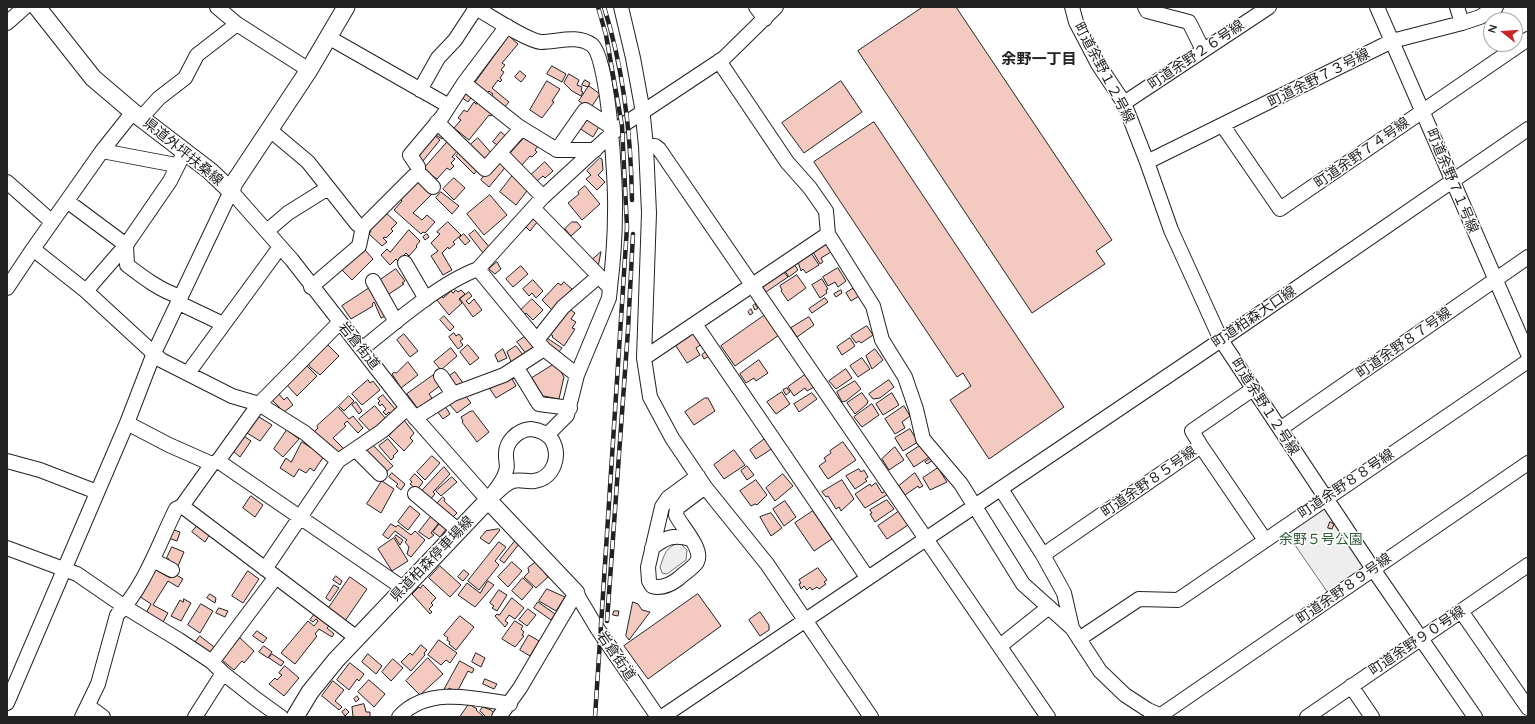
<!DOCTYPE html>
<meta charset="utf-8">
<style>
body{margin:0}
#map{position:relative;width:1535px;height:724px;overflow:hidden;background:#fff;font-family:Quicksand,sans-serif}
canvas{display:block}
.frame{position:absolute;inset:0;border:8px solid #222;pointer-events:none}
.north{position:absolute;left:1483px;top:12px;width:40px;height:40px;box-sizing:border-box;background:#fff;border:1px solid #a7a7a7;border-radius:50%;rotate:287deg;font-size:11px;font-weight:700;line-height:16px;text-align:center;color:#222}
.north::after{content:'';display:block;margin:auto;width:14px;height:18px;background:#c62828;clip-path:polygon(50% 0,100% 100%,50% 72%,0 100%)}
</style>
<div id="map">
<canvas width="1535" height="724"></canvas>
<div class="frame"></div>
<div class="north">N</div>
</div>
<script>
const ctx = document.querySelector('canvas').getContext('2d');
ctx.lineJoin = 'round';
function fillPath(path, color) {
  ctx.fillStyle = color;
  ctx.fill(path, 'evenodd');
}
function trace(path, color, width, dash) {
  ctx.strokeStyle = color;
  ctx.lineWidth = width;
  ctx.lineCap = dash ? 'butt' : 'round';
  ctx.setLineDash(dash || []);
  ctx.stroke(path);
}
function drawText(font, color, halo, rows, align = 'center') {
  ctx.font = font + ' Quicksand,"Noto Sans JP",sans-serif';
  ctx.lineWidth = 3;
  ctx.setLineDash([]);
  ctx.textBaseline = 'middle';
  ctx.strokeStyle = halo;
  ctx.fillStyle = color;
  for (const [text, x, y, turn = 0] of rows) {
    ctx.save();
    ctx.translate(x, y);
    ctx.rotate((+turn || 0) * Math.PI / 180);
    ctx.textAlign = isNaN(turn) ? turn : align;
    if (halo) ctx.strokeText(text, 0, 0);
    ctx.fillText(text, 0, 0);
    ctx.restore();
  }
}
const green = new Path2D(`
 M1322,507L1328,509L1364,564L1363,569L1328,593L1286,532Z
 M680,543L687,550L686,560L667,574L662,573L660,567C664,556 666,545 680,543Z`);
fillPath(green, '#eee');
trace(green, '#6f6f6f', 1);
const building = new Path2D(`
 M923,7H956L1112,240L1096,251L1105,264L1032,313L858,51Z
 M509,36L518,44L502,63L505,65L501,70L504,72L500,78L502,80L500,82L498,80L492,88L509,102L503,109L490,98L493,94L489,91L487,93L475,83Z
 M552,66L566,74L562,82L547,74Z
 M520,71L526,76L521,82L515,77Z
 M569,74L579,80L577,85L582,87L581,91L583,92L581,96L572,91L564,83Z
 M585,80L590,83L588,87L582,85Z
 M547,81L560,89L552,101L554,102L542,118L530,110Z
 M841,81L862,112L804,153L782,123Z
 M589,86L600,94L590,109L579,101Z
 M467,90L473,95L468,102L461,97Z
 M480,100L494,111L491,116L489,115L469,140L454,128L461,120L458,118L464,110L467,112L474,102L476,104Z
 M587,116L600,125L593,137L579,128Z
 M874,122L1064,407L989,459L950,400L971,386L963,373L957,377L814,162Z
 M438,129L445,135L442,139L434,134Z
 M501,132L507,137L500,147L493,142Z
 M433,134L440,140L422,162L415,156Z
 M526,136L538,146L535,150L537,152L532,157L530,156L521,166L509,155Z
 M447,138L459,149L452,157L455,159L451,163L454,166L450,170L447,168L437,179L423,169L446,143Z
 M478,138L492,154L483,163L468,147Z
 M461,151L479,168L474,174L456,156Z
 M500,157L508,164L489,187L481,180Z
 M600,158L602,159L603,170L598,175L605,182L597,190L586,179L591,175L587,171Z
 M545,162L553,171L545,178L543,176L537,181L531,175Z
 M513,175L524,184L522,186L527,191L516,205L500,192Z
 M454,178L465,188L454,200L443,189Z
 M421,180L433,193L413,213L422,220L427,215L435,222L425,233L423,232L421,234L394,210L402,201L400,199Z
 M585,186L600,204L582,220L568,203L579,194L578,192Z
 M441,192L459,206L452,214L436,198Z
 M490,195L507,215L484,235L467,214Z
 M385,212L397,223L391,229L393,231L386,238L385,237L383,238L387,242L382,246L369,234L371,231L369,228Z
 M533,219L538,221L530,231L526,227Z
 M448,222L461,235L453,242L455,244L449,249L448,247L442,253L452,270L443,275L431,256L438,251L431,243L440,234L437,232Z
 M572,222H577L581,227L571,236L565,229Z
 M409,230L420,241L416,246L417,247L409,256L406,253L398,261L396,259L390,265L381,255L387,249L390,252Z
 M475,230L490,248L483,253L469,235Z
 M427,234L429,237L425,240L423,237Z
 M464,234L470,241L465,245L459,238Z
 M826,244L831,252L821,258L823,262L820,264L813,252Z
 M365,250L373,259L352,280L341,269L360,252L362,253Z
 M601,252L598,267L592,260Z
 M811,253L819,265L806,273L803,269L801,271L798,262Z
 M497,262L501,269L495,274L489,269Z
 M794,264L798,270L789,277L784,270Z
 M521,266L528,274L513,287L506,279Z
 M838,268L846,281L838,287L835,282L828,286L823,277Z
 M396,269L405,281L402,283L404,284L386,296L376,283Z
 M783,271L788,277L766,292L762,286Z
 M797,275L806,288L788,301L781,291L782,290L780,286Z
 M822,279L828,289L826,290L827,293L820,298L812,285Z
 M533,280L543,291L536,298L532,293L529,296L523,289Z
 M564,282L572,289L552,310L542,300L558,283L561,285Z
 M371,287L388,315L381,318L374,302L372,304L373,306L351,319L342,306Z
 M854,288L859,296L851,301L846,293Z
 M456,290L458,292L461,290L465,294L459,299L462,303L449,315L436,299L441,295L443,298L451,291L453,293Z
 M841,290L842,293L836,297L834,294Z
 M469,292L472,296L466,301L469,304L474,299L482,310L473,317L460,299Z
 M825,298L828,302L812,313L809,309Z
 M532,299L543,310L533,320L526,313L524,315L520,311Z
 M755,304L758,308L755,310L753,306Z
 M568,308L575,313L571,319L576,322L572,328L575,329L564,346L552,337L553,336L550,334Z
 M751,309L753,313L750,315L748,312Z
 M765,315L779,335L735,366L721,346Z
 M444,316L454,327L450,331L440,320Z
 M809,317L814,325L797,337L791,328Z
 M867,326L873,335L861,343L859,341L856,343L851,336Z
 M695,332L703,343L696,348L700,355L687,363L676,346Z
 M454,333L456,336L459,334L463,339L460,341L463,345L458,349L449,337Z
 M404,334L418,351L410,357L397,340Z
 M526,336L536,348L527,355L517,342Z
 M547,338L562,348L558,353L545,342Z
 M850,338L855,346L842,355L837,347Z
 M327,344L339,356L320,375L310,367L308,363Z
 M468,345L479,358L470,365L460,352Z
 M516,346L524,356L512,364L507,352Z
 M451,348L457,356L441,370L434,362Z
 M503,349L507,358L498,362L495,355Z
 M875,349L883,360L872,369L866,356Z
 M708,350L711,355L704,359L702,355Z
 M862,358L870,369L858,377L850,366Z
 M759,360L768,373L756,381L754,378L746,383L740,374Z
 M408,362L418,375L401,388L392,374L394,372L396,373Z
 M556,363L564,377L559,399L543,396L532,378Z
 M306,365L317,376L297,396L286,384Z
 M846,369L852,378L836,389L829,381Z
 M455,372L463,383L456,388L448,377Z
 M435,374L442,384L429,394L432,398L418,409L407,394Z
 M805,375L814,387L807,391L805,388L794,396L788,387Z
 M511,377L516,386L496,398L490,389Z
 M368,380L370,383L373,381L380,390L362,405L352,394Z
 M889,380L894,387L880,398L873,399L869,394Z
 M855,381L861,389L846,401L842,402L837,392Z
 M787,388L790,392L786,395L783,390Z
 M782,392L790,404L776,414L767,402Z
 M278,393L284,400L287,397L293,405L284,412L271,399Z
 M812,393L817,399L799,412L794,404Z
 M862,393L868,401L867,404L855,414L847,403Z
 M892,393L899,405L883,415L876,404Z
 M383,395L396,410L391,415L389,412L386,415L383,412L386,409L382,404L380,406L378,403L380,401L378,399Z
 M465,395L471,403L457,413L450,405Z
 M349,396L354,401L344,411L339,406Z
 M705,398H708L715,411L694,425L685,412Z
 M356,402L362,411L359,414L352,405Z
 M872,404L879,415L862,427L854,417Z
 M375,406L386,419L371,432L359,419Z
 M445,406L450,414L443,419L437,411Z
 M904,406L910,416L902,422L905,428L895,434L885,419Z
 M338,407L349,419L353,416L363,428L358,433L347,421L344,424L346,426L333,438L344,449L337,455L313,433L318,428L317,426Z
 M473,411L489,432L477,442L462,422L463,421L461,417L469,412Z
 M259,417L272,425L260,441L247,433Z
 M404,420L414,433L410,438L413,441L404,451L389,436Z
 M910,429L918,442L903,451L895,438Z
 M287,430L299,439L283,457L274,449Z
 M244,436L251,441L240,457L233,451Z
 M766,438L773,448L756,459L750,450Z
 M388,439L398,451L393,456L394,457L391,460L379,446Z
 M302,442L324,456L314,471L310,468L306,473L299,469L294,477L280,468L286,458L291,462Z
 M843,442L856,460L828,479L819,466L826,461L824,458L831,453L830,451Z
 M372,444L393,466L386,472L366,451Z
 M921,445L929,457L914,467L906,455Z
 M895,447L904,460L889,470L882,459Z
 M734,450L745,465L724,479L714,465Z
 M432,456L440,463L425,480L417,472Z
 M931,458L933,460L927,464L925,462Z
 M747,466L754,475L747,480L741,471Z
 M444,467L450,474L433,492L435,494L429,501L420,493Z
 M938,468L947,482L930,490L923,478Z
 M859,469L861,472L864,470L868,477L865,479L867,481L855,489L846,476Z
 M392,473L405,484L401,490L396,486L398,484L389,477Z
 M915,473L923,486L919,488L918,486L905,495L899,486Z
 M415,474L423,482L417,490L410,484L412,482L410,480Z
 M783,474L793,486L775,501L766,488Z
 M452,477L457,482L441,496L436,491Z
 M756,480L767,495L757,505L755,504L751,506L740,491Z
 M842,480L854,499L841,511L839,507L836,509L828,496L826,497L822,492Z
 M382,481L394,489L381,513L367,504Z
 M876,483L882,493L888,489L890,493L865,508L855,494L870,484L871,486Z
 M251,496L263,505L255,517L243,508Z
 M443,497L445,499L444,501L457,513L450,520L435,506Z
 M887,500L894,509L875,522L870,514L872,513L870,510Z
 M785,501L796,517L784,526L773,509Z
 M410,506L420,514L408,530L398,522Z
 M901,510L908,525L887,539L878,526Z
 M813,511L832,539L814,551L795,523Z
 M771,513L782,528L771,536L760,517Z
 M433,514L441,520L431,533L434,535L429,539L419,532Z
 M441,522L448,527L440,537L433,532Z
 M1330,522L1334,524L1332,529L1328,528Z
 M391,524L396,527L398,525L411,535L415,531L425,540L411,557L407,554L409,547L405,542L407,540L395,531L388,539L383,535Z
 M198,525L210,534L205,542L192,532Z
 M171,529L180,532L177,541L168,538Z
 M499,529L500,530L489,544L480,538L486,531Z
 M396,535L403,540L400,545L395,537Z
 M394,538L408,561L392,571L378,549Z
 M515,541L519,544L504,563L500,560Z
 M499,542L506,547L495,561L499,565L479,590L468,581Z
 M172,547L184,552L178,566L168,562L169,559L167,558Z
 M512,562L522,571L508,587L498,577Z
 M536,562L548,577L536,588L524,577L529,572L528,568Z
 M440,566L461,585L450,597L429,578Z
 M818,568L827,580L824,582L826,584L819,589L817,587L812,590L810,587L807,590L804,586L801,589L799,584L801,583L799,580Z
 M154,569L170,578L173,573L183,579L178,587L168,581L153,605L168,613L163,622L146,613L151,604L139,596Z
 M464,570L469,574L463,581L458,577Z
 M248,571L259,579L243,603L232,596Z
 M336,576L342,581L340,585L333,580Z
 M350,577L367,589L345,621L328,609Z
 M523,578L533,587L522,600L512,591Z
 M488,581L494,585L475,607L458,595L467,583L480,593Z
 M334,585L339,588L330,601L326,598Z
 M423,585L436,598L431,603L433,605L429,609L432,612L430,614L412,594L419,587L420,588Z
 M547,589L565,597L556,611L539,601Z
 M499,590L507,595L497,611L492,608L494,606L490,603Z
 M210,594L216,598L215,603L207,598Z
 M698,594L721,626L648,679L624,646Z
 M512,598L524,608L515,619L509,615L505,621L508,623L505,627L495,616L497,614L499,615Z
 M184,599L191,603L181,621L171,616L180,600L183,602Z
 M538,602L555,614L551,620L534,608Z
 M633,602L638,604L642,610L650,612L629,640L626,636Z
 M201,604L213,611L200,633L188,625Z
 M219,608L228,611L225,617L216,613Z
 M528,609L536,615L527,626L519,620Z
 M614,611H619L618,616L613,615Z
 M760,612L769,625V630L760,636L749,620Z
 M314,615L318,618L319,616L330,625L327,628L334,634L332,637L319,629L315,634L317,636L295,664L281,653L308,621L314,626L318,621L316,619L313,622L310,620Z
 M460,616L474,627L456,650L449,644L450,642L447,640L448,638L444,635Z
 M515,621L523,626L521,629L524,632L522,635L524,636L515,647L502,639Z
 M257,631L267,638L263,643L253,636Z
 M529,635L539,641L530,656L520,650Z
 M200,636L214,647L208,655L194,644Z
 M240,638L254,651L244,663L242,661L234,670L222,660Z
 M439,640L457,653L450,663L446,660L441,665L428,655Z
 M421,645L427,650L424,653L425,655L411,671L401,662L410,653L412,655Z
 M264,646L272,652L268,658L259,652Z
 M476,653L485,658L481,667L472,662Z
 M272,654L284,662L281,666L269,658Z
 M368,654L382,666L376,674L362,662Z
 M428,658L443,674L420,695L406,681Z
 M393,659L403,668L391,681L382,672Z
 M460,661L474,669L472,673L468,671L457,692L449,688L447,692L444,690Z
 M350,663L364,674L359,681L357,679L349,690L337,680Z
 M285,666L299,678L284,696L269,684L275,678L277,680L282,675L279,673Z
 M485,679L497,684L494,689L483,684Z
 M369,680L385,694L374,707L358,692Z
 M333,681L344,690L335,701L342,707L339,710L322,696Z
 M357,696L359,699L356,702L354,699Z
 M364,704L366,712H370V717H353L352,707Z
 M469,704L477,709L476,710L484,717H460Z
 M483,707L491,710L494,713L491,717H486L480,711Z
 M346,709L349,712L345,716L342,712Z`);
fillPath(building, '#f3c9c0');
trace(building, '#222', 1);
const minor = new Path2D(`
 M217,7L237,24
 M474,7C489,15 527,41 541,42C558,42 577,34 592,45C609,58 616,186 615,212C615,237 613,263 610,288L609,298L577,375L567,415L547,435
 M621,7L633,58L642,107L646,146L649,213L644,358L650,397L672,438L705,487L767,564L871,717
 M756,7L765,19
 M1072,7L1076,22L1098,64L1124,103L1147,162L1171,230L1221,340L1373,569L1475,717
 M1145,7L1147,11L1189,22L1203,50
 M1377,7L1528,354
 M1457,7L1462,23
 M7,23L25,7
 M328,37L449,106
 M719,61L787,162L810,188L826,211L828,234L873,306L882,340L905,377L916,409L923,439L961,484L1023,584L1072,628
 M464,83L518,126L557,150H595
 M420,90L438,58L455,40L476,8
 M1124,103L1269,7
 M133,112L102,151L33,249L86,291L161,360L232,396L259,404L305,433L338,461
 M141,118L159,98L185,78L197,55L237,24L309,70
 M437,122L485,169L518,132V126
 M1223,126L1280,209L1528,39
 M270,130L308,162L357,224L363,227
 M646,146H655L659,149L1048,717
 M557,150L585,110L610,126
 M102,151L176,165
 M500,153L543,197
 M1147,162L1392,41L1462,23L1480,17L1496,7
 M418,172L433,187
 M7,182L51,221
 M67,201L126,245L127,265C144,278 161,291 181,297
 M533,208L599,276
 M267,231L288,213L328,188
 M405,263L426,299
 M478,269L544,349L577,375
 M373,281L396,322
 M311,287L359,246L363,227L418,172V167L410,155L442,117L464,83L507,26
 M7,288L33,249
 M86,291L126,245L170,181L185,151
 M179,303L223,324
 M695,324L867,577
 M537,340L563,307L599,276L610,288
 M362,349C394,323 440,283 478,269L543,197L617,129L724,58L776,7
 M644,358L828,234
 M514,369L520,373L539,404L570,408
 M188,373L280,247
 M441,376L453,394
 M415,418L453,394L504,375L544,349
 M127,423L169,445L212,464
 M531,429C539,430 547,433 552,440C561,456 554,478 534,481C527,482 520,479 513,481C505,483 495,495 488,500C494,491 504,481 506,471C508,466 506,462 506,456C505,442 517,430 531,429Z
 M1280,429L1528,257
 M1201,446L1192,431L1253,389
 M356,450L380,474
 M7,461L40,470L97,492
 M218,461L403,588
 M698,476L668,498L662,507L648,567L649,581L652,586C662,589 670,585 678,579C683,574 693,568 697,562C704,549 681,526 676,515L677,508L705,487
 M1001,489L1043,555L1064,593L1072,628L1100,671L1125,695L1148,710L1164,717
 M415,494L459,531
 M182,506L357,638
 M7,548L77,574L125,607L179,640L212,662L223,673L256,699L281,717
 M652,548C666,537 674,534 691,539
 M1043,555L1201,446L1265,540
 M153,560L172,570
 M265,569L338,461L382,431L407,408
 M1461,611L1528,708
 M1079,639L1139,599L1178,600L1528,361
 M1000,646L1049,607
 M212,662L275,578
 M1351,686L1372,717
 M7,703L127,423L154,353L231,191L292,260L412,414L488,500
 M88,706L103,717
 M1161,715L1528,463
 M82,717L98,684L117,615C145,586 158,545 176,509L182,506L212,464L218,461L259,404L340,322
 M195,717L223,673
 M399,717C427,686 474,698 510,704
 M499,717L520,688L576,593L597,628L658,717
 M662,717L1221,340L1528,129
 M1307,717L1528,565`);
const major = new Path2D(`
 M37,7L93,78L133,112L210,171L231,191L234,183L309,70L346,7
 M295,717L310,692L336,660L488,500L576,593`);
trace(minor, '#222', 16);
trace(major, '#222', 19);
trace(minor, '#fff', 14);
trace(major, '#fff', 17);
const rail = new Path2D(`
 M604,7C624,70 631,135 632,200
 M607,621L628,330L633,234
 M595,717L627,227L622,126L606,35L598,7`);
trace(rail, '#222', 4.5);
trace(rail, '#fff', 3, [9]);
drawText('14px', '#222', '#fff', [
 ["町道余野２６号線",1196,55,-34],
 ["町道余野１２号線",1104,73,62],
 ["町道余野７３号線",1319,78,-27],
 ["県道外坪扶桑線",183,152,39],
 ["町道余野７４号線",1362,153,-35],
 ["町道余野７１号線",1452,181,67],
 ["町道柏森大口線",1254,317,-34],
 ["町道余野８７号線",1404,343,-35],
 ["岩倉街道",359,346,51],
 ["町道余野１２号線",1265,407,57],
 ["町道余野８５号線",1149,482,-35],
 ["町道余野８８号線",1346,484,-34],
 ["県道柏森停車場線",432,559,-46],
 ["町道余野８９号線",1344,589,-35],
 ["町道余野９０号線",1417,641,-34],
 ["岩倉街道",616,656,56]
]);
drawText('14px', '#2f5e38', '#fff', [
 ["余野５号公園",1321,540]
]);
drawText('bold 15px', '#222', '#fff', [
 ["余野一丁目",1039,59]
]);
</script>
